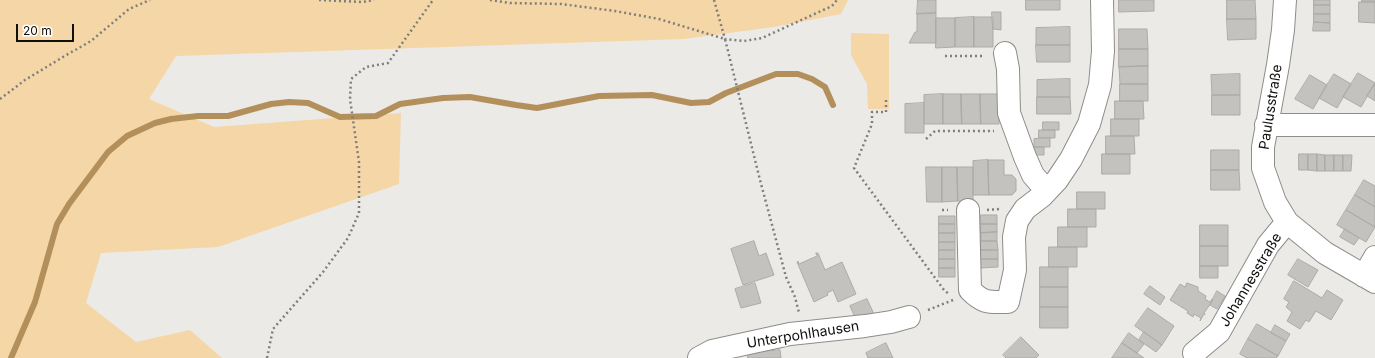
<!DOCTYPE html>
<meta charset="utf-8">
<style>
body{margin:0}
#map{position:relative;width:1375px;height:358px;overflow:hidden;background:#eceae7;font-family:Inter,sans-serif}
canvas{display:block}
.scale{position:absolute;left:16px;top:24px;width:58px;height:18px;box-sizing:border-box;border:2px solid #0f0f0e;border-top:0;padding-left:5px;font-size:12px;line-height:14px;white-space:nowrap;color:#0f0f0e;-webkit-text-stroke:3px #fff;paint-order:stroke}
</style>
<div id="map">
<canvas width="1375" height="358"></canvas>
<div class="scale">20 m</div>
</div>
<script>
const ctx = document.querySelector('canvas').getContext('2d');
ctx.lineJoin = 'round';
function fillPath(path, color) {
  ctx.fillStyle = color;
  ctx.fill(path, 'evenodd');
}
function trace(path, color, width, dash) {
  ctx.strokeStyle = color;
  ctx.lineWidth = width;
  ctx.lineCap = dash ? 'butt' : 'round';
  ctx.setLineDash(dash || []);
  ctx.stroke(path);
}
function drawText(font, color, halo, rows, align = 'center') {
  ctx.font = font + ' Inter,sans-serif';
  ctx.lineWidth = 3;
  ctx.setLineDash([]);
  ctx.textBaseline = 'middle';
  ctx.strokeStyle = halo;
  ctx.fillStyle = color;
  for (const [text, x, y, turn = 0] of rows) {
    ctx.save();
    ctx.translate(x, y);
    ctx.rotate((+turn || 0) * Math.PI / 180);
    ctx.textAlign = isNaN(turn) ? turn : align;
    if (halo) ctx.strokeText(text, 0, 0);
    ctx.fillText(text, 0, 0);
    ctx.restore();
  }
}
fillPath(new Path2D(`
 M0,0H848L841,14L774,27L684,39L176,56L149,99L214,127L401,113L399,184L218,247L101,253L86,303L136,342L190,330L222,358H0Z
 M851,33L889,34V109H868L867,84L851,55Z`), '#f5d6a7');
trace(new Path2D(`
 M11,358L35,302L57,224L69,204L108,152L127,136L155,123L171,119L198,116H228L271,104L289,102L308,103L340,117L376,116L400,104L443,98L470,97L516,105L537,108L599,96L652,95L691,103L709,102L726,93L776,74H798L812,79L825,87L833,105`), '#b3905b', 6);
const building = new Path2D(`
 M918,0H936V13L917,14Z
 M1026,0H1060V10H1026Z
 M1119,0H1154V11L1119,12Z
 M1227,0H1255L1256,19H1227Z
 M1314,0H1330V5H1314Z
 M1362,0H1375V2H1362Z
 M1359,2H1375V23L1359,22Z
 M1314,5H1330V14H1314Z
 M992,12H1001V30L993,29Z
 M936,13V43H909L915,32H917V14Z
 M1314,14H1330V23L1314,22Z
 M974,17V47H955V18Z
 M974,17H993V47H974Z
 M936,18H955V47L936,48Z
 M1227,19H1256V39L1228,40Z
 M1314,22L1330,23V31H1313Z
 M1070,27V45H1036V28Z
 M1119,29H1147L1148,49H1119Z
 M1036,45H1070V62H1037Z
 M1119,49H1148V66L1119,67Z
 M1148,66V84H1120L1119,67Z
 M1358,73L1375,83L1361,107L1343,97Z
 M1240,74V95H1212L1211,75Z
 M1334,74L1351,84L1337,108L1319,98Z
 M1310,75L1327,85L1313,109L1295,99Z
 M1070,79V97H1037V80Z
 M1375,83V101L1367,96Z
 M1120,84H1148V101H1120Z
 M943,94H961L962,124H943Z
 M943,94V124H924V95Z
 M961,94H980L981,124H962Z
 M980,94H999V124H981Z
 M1212,95H1240V115H1212Z
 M1037,97H1070L1071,114H1037Z
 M1115,101H1143L1144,119H1115Z
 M924,103V133H905V104Z
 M1111,119H1139V136H1111Z
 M1043,122H1059V130H1043Z
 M1039,130H1055V138H1039Z
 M1106,136H1134L1135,154H1106Z
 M1050,138V147H1034V139Z
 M1028,147H1044V155H1029Z
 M1211,150H1239V170H1211Z
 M1102,154H1130V174H1102Z
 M1299,154H1308V170H1299Z
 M1308,154H1317V171L1308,170Z
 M1317,154L1325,155V171H1317Z
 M1325,155H1334V171H1325Z
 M1334,155H1343V171H1334Z
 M1343,155H1352L1351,171H1343Z
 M988,160L989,195H973V161Z
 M988,160H1004V175H1012L1016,179V191L1012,195H989Z
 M926,167H942V202H927Z
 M942,167H957L958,201L942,202Z
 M957,167H973V201H958Z
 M1211,170H1239L1240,190H1211Z
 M1364,180L1375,186V207L1355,195Z
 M1077,192H1105V209H1077Z
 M1355,195L1375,207V227L1346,210Z
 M1068,209H1096V227H1068Z
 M1346,210L1375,227L1366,242L1337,225Z
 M981,215H997V224H981Z
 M939,216H955V224H939Z
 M939,224H955V233H939Z
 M981,224H997V232L981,233Z
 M1200,225H1228V246H1200Z
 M1058,227H1087V247H1058Z
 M1345,229L1359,238L1354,245L1340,237Z
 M997,232V241H981V233Z
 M939,233H955V242H939Z
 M754,241L759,256L766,253L774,275L743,285L731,249Z
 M981,241H997L998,250H981Z
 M939,242H955V250H939Z
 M1200,246H1228V266H1200Z
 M1049,247H1077V267H1049Z
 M939,250H955V259H939Z
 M981,250H998V259H981Z
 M816,253H818L825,270L842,262L856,294L838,302L833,290L827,293L828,295L814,302L797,262L798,261L799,264L817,256Z
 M939,259H955V268H939Z
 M981,259H998V267L981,268Z
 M1298,259L1318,270L1308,287L1288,275Z
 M1200,266H1218V278H1200Z
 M1040,267H1068V287H1040Z
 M939,268H955V277H939Z
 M1294,281L1322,298L1327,290L1343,300L1331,320L1316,311L1309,322L1306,320L1300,329L1287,321L1292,312L1286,307L1289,302L1284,299Z
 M755,283L761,303L741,308L735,289Z
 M1187,283L1198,287V291L1206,296L1205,299L1210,302L1212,299L1213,300L1204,313L1205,315L1204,314L1200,321L1201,318L1194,314L1193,317L1187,313L1188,311L1170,300L1180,284L1185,287Z
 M1150,286L1165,297L1160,305L1144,294Z
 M1040,287H1068V307H1040Z
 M1217,291L1225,296L1217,309L1210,305Z
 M867,299L874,314L857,322L850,306Z
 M1040,307H1068V328H1040Z
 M1148,308L1174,326L1162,345L1135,326Z
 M1257,324L1286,341L1278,356L1248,339Z
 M1275,325L1290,334L1286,341L1271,333Z
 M1144,332L1162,345L1156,352L1139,340Z
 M1129,333L1144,344L1137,353L1122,343Z
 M1021,337L1039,355L1036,358H1006L1003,355Z
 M1248,339L1278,356L1276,358H1247L1240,354Z
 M886,343L893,358H868L866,353Z
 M1122,343L1137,353L1144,358H1112Z
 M780,350L781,358H748L747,354Z`);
fillPath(building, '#c3c2bf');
trace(building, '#adaba8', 1);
const minor = new Path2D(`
 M1285,0L1283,30L1278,65L1263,147V168L1275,202L1287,222L1325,253L1375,282
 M1005,53L1008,69L1009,113L1025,157L1033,175L1046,190
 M1266,125H1375
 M968,210L970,290C984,304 989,302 1008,302L1015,270L1014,237L1017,221L1025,209L1042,196L1057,180L1071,159L1089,124L1100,85L1103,51L1102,0
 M1364,276L1375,257
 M1194,353L1219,332L1268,245L1287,222
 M699,358L712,351L790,334L865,326L891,322L909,317`);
trace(minor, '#8e8d8a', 24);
trace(new Path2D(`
 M319,0L363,2L374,0
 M490,0L510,3L561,4L615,11L659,19L725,39L760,180L786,277L795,297L799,313
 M714,0L725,39L744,41L762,38L832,6L837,0
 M945,56H985
 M0,99L25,80L63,57L91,41L129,9L150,0
 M886,100V112H872V124L854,168L944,290L950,295
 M926,139L935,131H994
 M942,210H948
 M987,210L1000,209
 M928,310L953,300
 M267,358L273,329L323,272L348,238L359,213V162L350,99L351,79L366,67L388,63L433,0`), '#7f7e7c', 2.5, [2, 3]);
trace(minor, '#fff', 22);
drawText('14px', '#0f0f0e', '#fff', [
 ["Paulusstraße",1271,107,-81],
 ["Johannesstraße",1251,280,-59],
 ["Unterpohlhausen",803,335,-9]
]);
</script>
